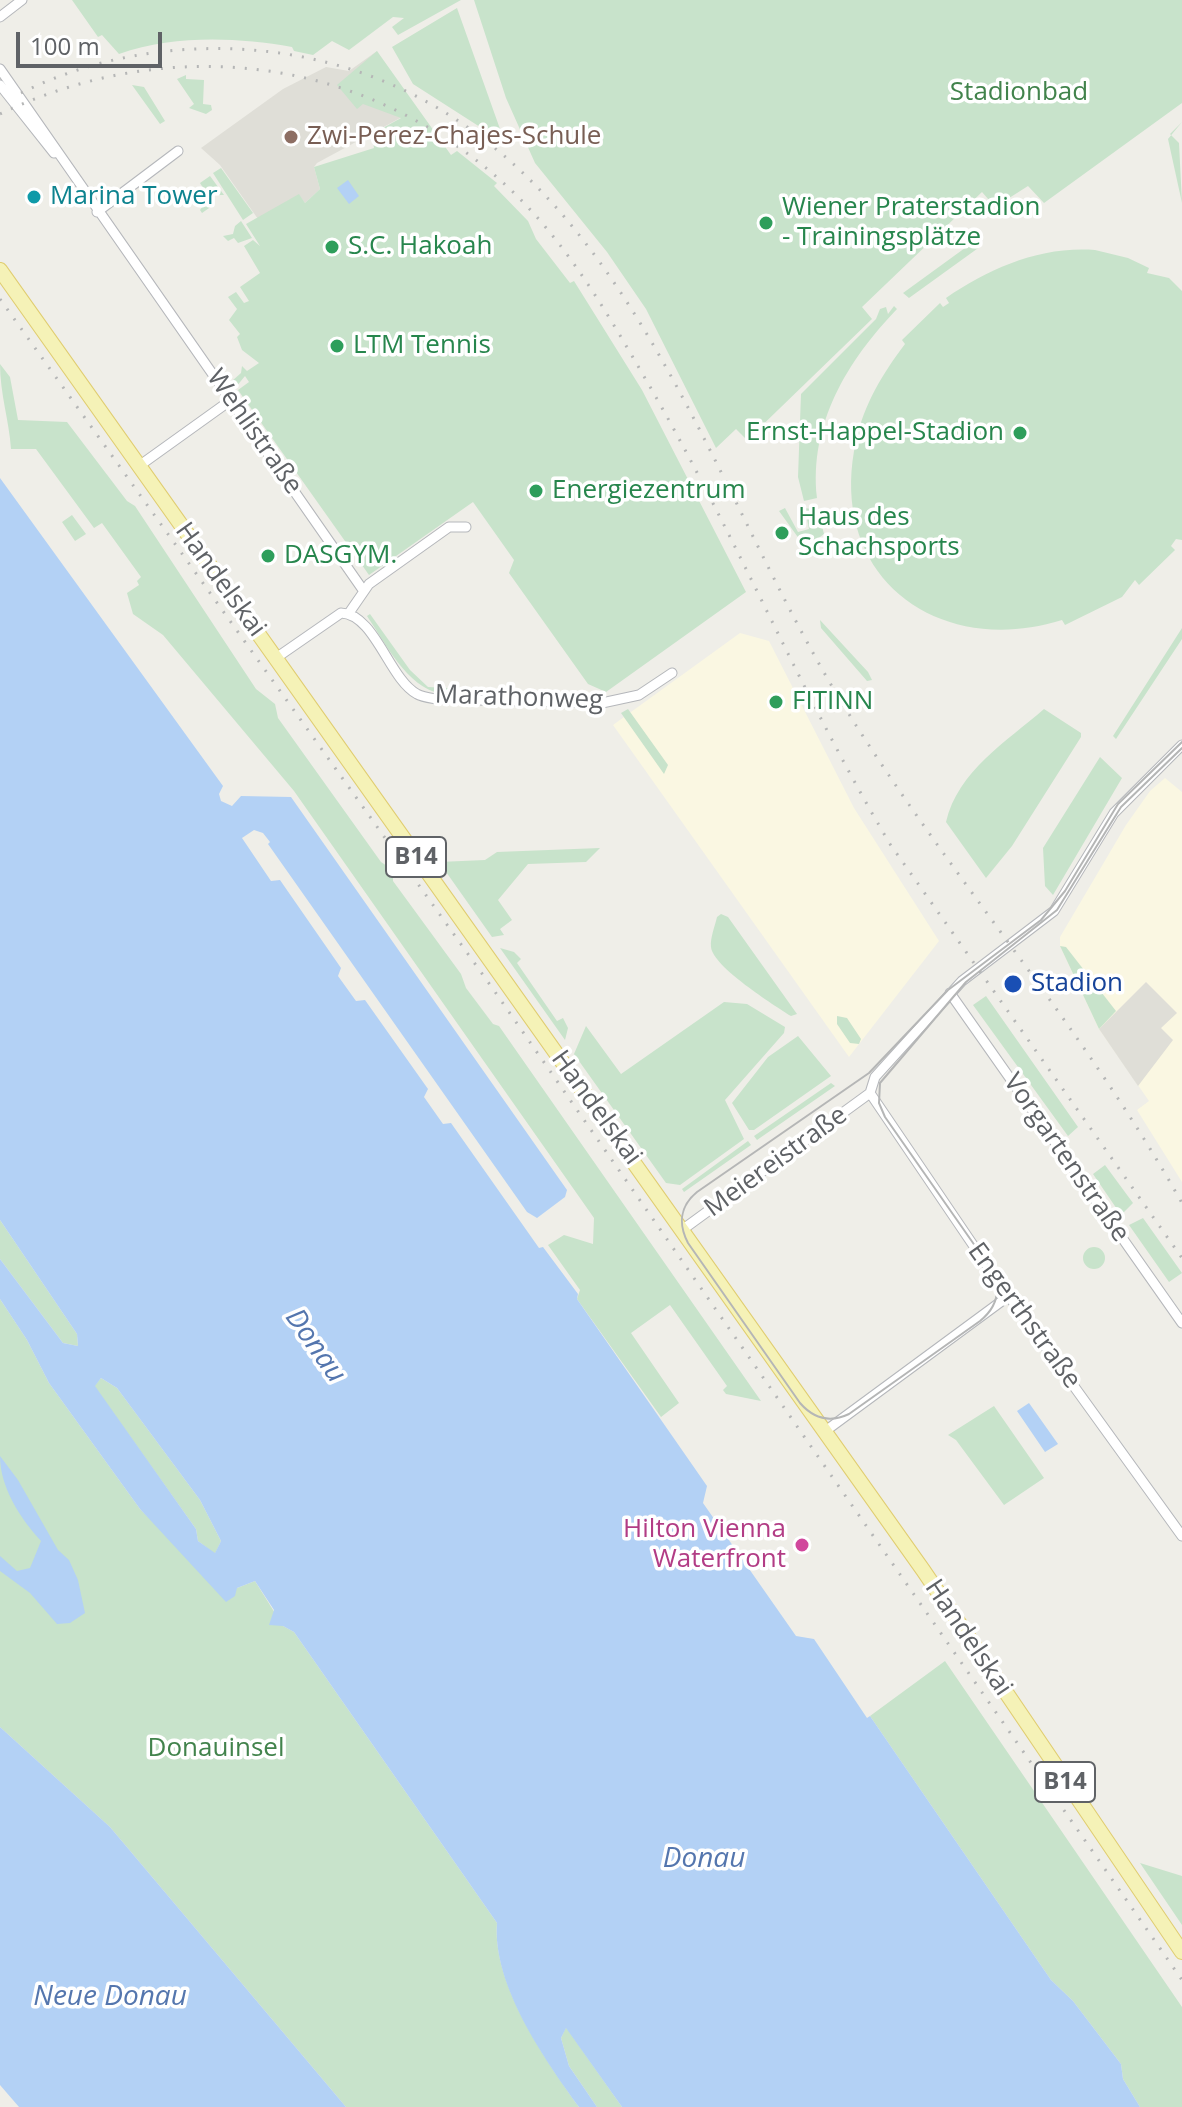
<!DOCTYPE html>
<meta charset="utf-8">
<style>
body{margin:0}
#map{position:relative;width:1182px;height:2107px;overflow:hidden;background:#efeee8;font-family:"Open Sans",sans-serif}
canvas{display:block}
.scale{position:absolute;left:16px;top:32px;width:146px;height:36px;box-sizing:border-box;border:4px solid #5f6266;border-top:0;padding-left:10px;font-size:24px;line-height:28px;white-space:nowrap;color:#5f6266;-webkit-text-stroke:6px #fff;paint-order:stroke}
</style>
<div id="map">
<canvas width="1182" height="2107"></canvas>
<div class="scale">100 m</div>
</div>
<script>
const ctx = document.querySelector('canvas').getContext('2d');
ctx.lineJoin = 'round';
function fillPath(path, color) {
  ctx.fillStyle = color;
  ctx.fill(path, 'evenodd');
}
function trace(path, color, width, dash) {
  ctx.strokeStyle = color;
  ctx.lineWidth = width;
  ctx.lineCap = dash ? 'butt' : 'round';
  ctx.setLineDash(dash || []);
  ctx.stroke(path);
}
function drawText(font, color, halo, rows, align = 'center') {
  ctx.font = font + ' "Open Sans",sans-serif';
  ctx.lineWidth = 7;
  ctx.setLineDash([]);
  ctx.textBaseline = 'middle';
  ctx.strokeStyle = halo;
  ctx.fillStyle = color;
  for (const [text, x, y, turn = 0] of rows) {
    ctx.save();
    ctx.translate(x, y);
    ctx.rotate((+turn || 0) * Math.PI / 180);
    ctx.textAlign = isNaN(turn) ? turn : align;
    if (halo) ctx.strokeText(text, 0, 0);
    ctx.fillText(text, 0, 0);
    ctx.restore();
  }
}
fillPath(new Path2D(`
 M740,633L769,641L854,808L939,941L849,1057L613,725Z
 M1165,778L1182,792V1182L1137,1110L1149,1101L1099,1029L1060,946V937L1126,825L1150,791Z`), '#faf7e2');
fillPath(new Path2D(`
 M377,51L402,117L317,163L314,167L320,189L305,203L299,195L258,219L220,165L201,148L283,89L326,67L349,71Z
 M1146,982L1177,1013L1161,1028L1173,1040L1138,1086L1099,1029Z`), '#dfded7');
fillPath(new Path2D(`
 M72,0H461L398,35L392,27L404,18L393,17L349,50L332,41L313,55L294,51L292,47C235,37 174,35 119,54L102,35L98,37Z
 M474,0H1182V103L1044,203L1028,186L995,207L982,192L862,307L872,319L747,440L736,429L716,448L646,309L607,252L535,163L506,98Z
 M457,8L505,143L413,84L392,47Z
 M377,51L451,155L457,151L497,183L494,186L528,221L536,239L570,283L574,281L642,390L746,592L606,692L588,684L509,573L514,560L473,502L369,575L238,390L249,382L245,376L236,387L232,381L241,373L242,366L247,371L259,363L242,350L237,337L240,334L229,320L237,309L228,297L236,292L244,303L249,301L240,287L260,273L244,246L253,240L260,246L246,224L299,194L305,203L320,189L314,167L374,148L372,134L401,118L363,104L357,109L337,85Z
 M186,75V79L204,80L203,104L211,105L212,110L206,114L189,108L194,104L177,79Z
 M132,85L144,87L165,121L160,124Z
 M1182,122L1170,134L1179,143L1182,203L1168,139Z
 M221,168L253,213L243,220L213,173Z
 M210,176L224,195H215L212,206L202,213L200,210L206,202L201,195L205,191L200,183Z
 M241,221L252,238L238,243L234,238L228,241L223,236L233,234L235,226Z
 M976,240L981,246L909,298L903,293Z
 M1095,250L1128,258L1149,268L1147,273L1169,278L1182,291V540L1176,539L1171,546L1175,550L1139,585L1135,580L1122,597L1065,625L1062,620C937,659 826,576 856,441C864,404 883,373 905,344L902,340L940,303L943,307L949,303L946,298C990,268 1040,246 1095,250Z
 M894,306L897,309C847,361 809,424 817,498L804,501L798,477L801,394L876,319L880,309L886,307L888,314Z
 M0,364L10,377L18,420L67,422L127,501L135,506L256,689L275,704L278,718L381,862L393,870V881L461,974L466,988L493,1024L499,1026L761,1401L726,1394L723,1390L727,1386L670,1305L631,1333L679,1403L661,1417L577,1299L580,1290L548,1245L564,1235L593,1244L594,1218L294,791L163,635L133,614L127,593L139,585L137,581L141,577L102,523L94,528L36,449H11C9,420 0,394 0,364Z
 M785,508L798,532L809,529L805,508L818,510L824,534L799,553L805,547L779,511Z
 M72,515L86,534L75,541L62,522Z
 M370,614L410,670L428,687L544,693L560,698L441,694C406,686 386,644 367,616Z
 M820,620L868,672L872,680L867,681L821,628Z
 M1182,628V639L1116,739L1113,736Z
 M628,709L668,765L664,774L621,713Z
 M1044,709L1081,733V737L1012,846L986,878L946,822C958,771 1006,742 1044,709Z
 M1100,757L1122,778L1053,895L1045,886L1043,848Z
 M600,848L586,862L528,864L498,900L512,920L500,929L504,935L492,937L439,862L485,860L497,852Z
 M721,914L728,917L797,1014L791,1016C774,1005 713,967 711,947C710,938 715,926 717,917Z
 M1060,946L1066,947L1116,1011L1099,1029Z
 M500,948L514,952L521,959L517,963L557,1021L563,1018L568,1028L565,1040Z
 M986,996L1078,1127L1068,1136L973,1005Z
 M724,1002L747,1004L785,1027L784,1033L725,1100L744,1139L680,1185L666,1183L574,1054L586,1026L621,1074Z
 M837,1016L847,1018L861,1039L859,1044L850,1043L837,1024Z
 M798,1036L831,1076L754,1130H749L732,1103L768,1057Z
 M831,1083L835,1086L757,1140L754,1136Z
 M748,1141L751,1145L684,1192L682,1189Z
 M1105,1165L1133,1203L1121,1215L1093,1174Z
 M1143,1218L1182,1273L1169,1282L1129,1225Z
 M0,1220L77,1334L78,1346L63,1343L0,1259Z
 M1083 1258a11 11 0 1 1 22 0a11 11 0 1 1-22 0Z
 M0,1299L27,1340L49,1383L140,1509L177,1545L237,1588L255,1581L283,1626L294,1632L497,1923C492,1983 545,2059 579,2107H346L110,1827L0,1727Z
 M101,1378L117,1388L200,1500L221,1541L215,1554L198,1541L196,1529L94,1386Z
 M994,1406L1044,1478L1004,1505L956,1440L948,1435Z
 M945,1661L1182,2007V2107H1140L1123,2079L1121,2064L1073,2001L1051,1980L870,1716Z
 M1140,1863L1182,1876V1925Z
 M566,2027L622,2107H597L569,2066L561,2038Z`), '#c8e3cb');
fillPath(new Path2D(`
 M348,180L359,196L349,204L337,188Z
 M0,478L223,786L219,794L221,801L232,806L241,796L291,797L567,1190L565,1197L537,1218L527,1212L268,844L270,842L263,833L254,830L242,838L271,881L280,880L341,968L338,976L356,1001L365,1000L428,1089L424,1097L443,1124L451,1123L539,1248L543,1247L578,1294L577,1299L707,1486L703,1503L796,1636L814,1639L867,1718L870,1716L1051,1980L1073,2001L1121,2064L1123,2079L1140,2107H622L566,2028L561,2038L569,2066L597,2107H579C544,2059 492,1984 497,1923L294,1632L283,1626L269,1625L274,1610L255,1581L237,1588L235,1596L226,1602L140,1509L49,1383L27,1340L0,1299V1259L63,1343L78,1346L77,1334L0,1220ZM101,1378L117,1388L200,1500L221,1541L215,1553L198,1541L196,1529L95,1386Z
 M1029,1403L1058,1444L1045,1452L1017,1411Z
 M0,1456L18,1480L58,1550L69,1560L78,1580L85,1613L70,1623L57,1624L30,1593L0,1571V1556L17,1571L30,1568L41,1541C20,1518 0,1487 0,1456Z
 M0,1727L110,1827L346,2107H19L0,2085Z`), '#b3d1f5');
const minor = new Path2D(`
 M0,17L22,0
 M0,69L363,590
 M0,85L54,153
 M97,212L178,151
 M139,466L231,400
 M349,613L369,584L449,527H466
 M276,658L341,613C375,614 389,679 417,694C422,697 430,698 436,699L602,703L639,695L672,673
 M950,993L1182,1323
 M870,1093L990,1270L1182,1536
 M870,1093L875,1077L962,981L1054,911L1114,813L1182,745
 M682,1230L870,1093
 M824,1432L1010,1295`);
const primary = new Path2D(`
 M0,270L923,1570L1182,1952`);
trace(minor, '#b5b7bb', 11);
trace(primary, '#e0cd70', 16);
trace(minor, '#fff', 9);
trace(primary, '#f5f2b7', 14);
trace(new Path2D(`
 M1182,742L1118,804L1065,891L1041,920L948,990L869,1073L697,1192C680,1206 678,1224 688,1243L800,1403C814,1419 830,1423 849,1414L980,1321C996,1308 1001,1292 994,1273L885,1117L879,1103L880,1083L966,982L1057,910L1121,807L1182,748`), '#b5b6b6', 2);
trace(new Path2D(`
 M21,93C106,51 204,39 298,56C617,116 698,473 847,711C952,879 1085,1030 1182,1203
 M0,114C86,73 180,57 275,72C364,86 447,129 512,191C566,243 605,309 642,373C732,526 799,691 890,844L1182,1258
 M0,299L493,989L1182,1980`), '#b5b6b6', 3, [2, 10]);
for (const [x, y, r, color] of [
 [291,137,8,"#8d6e63"],
 [34,197,8,"#0f9aa8"],
 [766,223,8,"#2e9e5b"],
 [332,247,8,"#2e9e5b"],
 [337,346,8,"#2e9e5b"],
 [1020,433,8,"#2e9e5b"],
 [536,491,8,"#2e9e5b"],
 [782,533,8,"#2e9e5b"],
 [268,556,8,"#2e9e5b"],
 [776,702,8,"#2e9e5b"],
 [1013,984,10,"#1a4fb4"],
 [802,1545,8,"#d1479c"]
]) {
  const dot = new Path2D();
  dot.arc(x, y, r, 0, 2 * Math.PI);
  ctx.fillStyle = color;
  ctx.fill(dot);
  trace(dot, '#fff', 3);
}
for (const [x, y, w] of [
 [416,857,60],
 [1065,1782,60]
]) {
  const box = new Path2D();
  box.roundRect(x - w / 2, y - 20, w, 40, 6);
  ctx.fillStyle = '#fff';
  ctx.fill(box);
  trace(box, '#5f6266', 2);
}
drawText('bold 24px', '#5f6266', null, [
 ["B14",416,857],
 ["B14",1065,1782]
]);
drawText('26px', '#42834c', '#fff', [
 ["Stadionbad",1019,93],
 ["Donauinsel",216,1749]
]);
drawText('26px', '#785e54', '#fff', [
 ["Zwi-Perez-Chajes-Schule",307,137]
], 'left');
drawText('26px', '#0d838f', '#fff', [
 ["Marina Tower",50,197]
], 'left');
drawText('26px', '#27864d', '#fff', [
 ["Wiener Praterstadion",782,208],
 ["- Trainingsplätze",782,238],
 ["S.C. Hakoah",348,247],
 ["LTM Tennis",353,346],
 ["Ernst-Happel-Stadion",1004,433,"right"],
 ["Energiezentrum",552,491],
 ["Haus des",798,518],
 ["Schachsports",798,548],
 ["DASGYM.",284,556],
 ["FITINN",792,702]
], 'left');
drawText('26px', '#5f6266', '#fff', [
 ["Wehlistraße",254,432,55],
 ["Handelskai",220,580,54],
 ["Marathonweg",519,698,2],
 ["Handelskai",596,1108,54],
 ["Vorgartenstraße",1066,1158,55],
 ["Meiereistraße",776,1162,-36],
 ["Engerthstraße",1024,1316,54],
 ["Handelskai",968,1638,56]
]);
drawText('26px', '#164399', '#fff', [
 ["Stadion",1031,984]
], 'left');
drawText('26px', '#b23c85', '#fff', [
 ["Hilton Vienna",786,1530],
 ["Waterfront",786,1560]
], 'right');
drawText('italic 28px', '#5476ae', '#fff', [
 ["Donau",315,1346,55],
 ["Donau",704,1859],
 ["Neue Donau",110,1997]
]);
</script>
